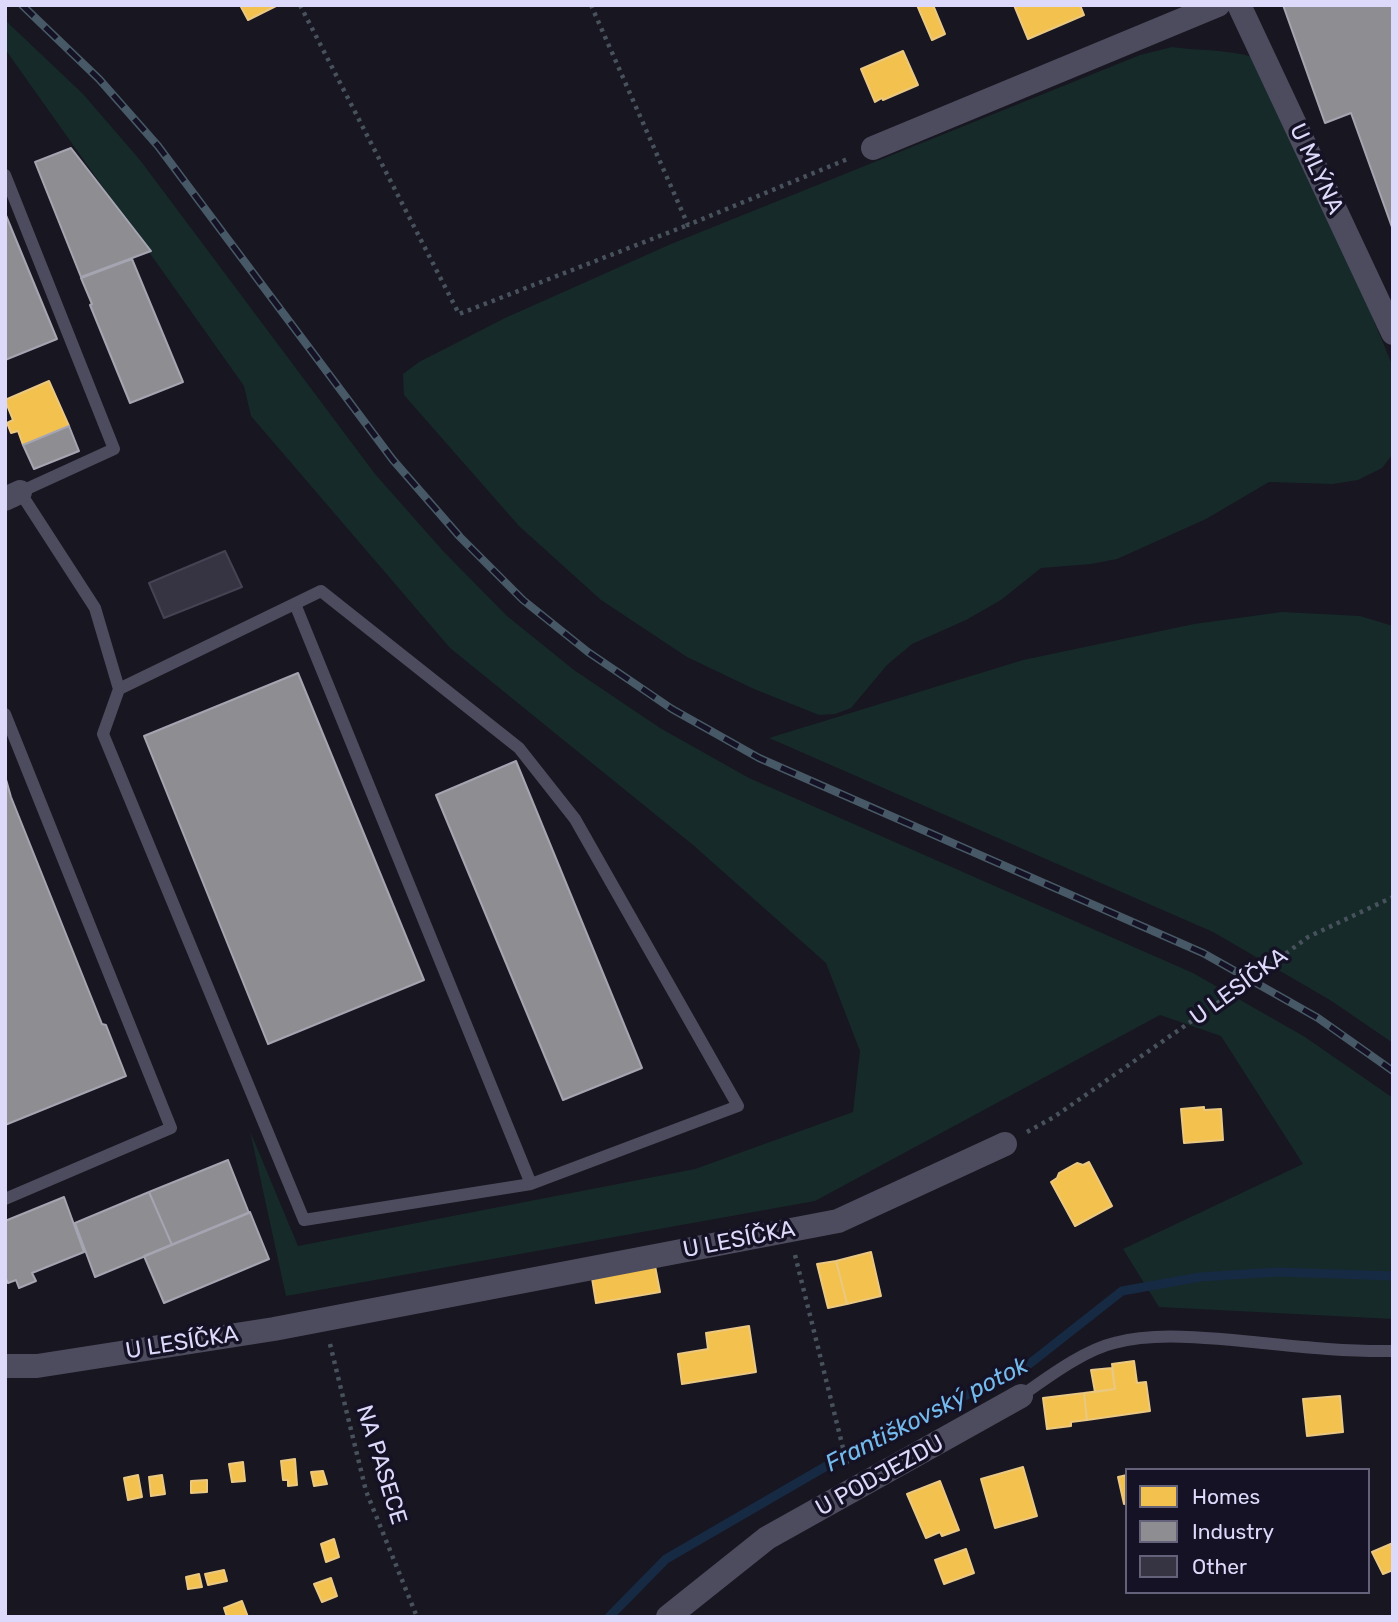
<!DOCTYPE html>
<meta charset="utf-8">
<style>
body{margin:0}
#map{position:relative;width:1398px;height:1622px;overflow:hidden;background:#181620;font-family:Rubik,sans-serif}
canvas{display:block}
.frame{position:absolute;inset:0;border:7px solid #dcd9fa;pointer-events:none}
.legend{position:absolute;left:1125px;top:1468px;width:245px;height:126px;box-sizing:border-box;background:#141224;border:2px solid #64627a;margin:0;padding:9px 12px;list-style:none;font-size:21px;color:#dcd9fa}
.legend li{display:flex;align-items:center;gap:14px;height:35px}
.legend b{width:35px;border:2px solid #64627a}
</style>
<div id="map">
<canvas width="1398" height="1622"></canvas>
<div class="frame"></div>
<ul class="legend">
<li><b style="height:19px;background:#f2c14e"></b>Homes</li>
<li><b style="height:19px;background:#8d8d92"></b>Industry</li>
<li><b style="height:19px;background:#363442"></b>Other</li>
</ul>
</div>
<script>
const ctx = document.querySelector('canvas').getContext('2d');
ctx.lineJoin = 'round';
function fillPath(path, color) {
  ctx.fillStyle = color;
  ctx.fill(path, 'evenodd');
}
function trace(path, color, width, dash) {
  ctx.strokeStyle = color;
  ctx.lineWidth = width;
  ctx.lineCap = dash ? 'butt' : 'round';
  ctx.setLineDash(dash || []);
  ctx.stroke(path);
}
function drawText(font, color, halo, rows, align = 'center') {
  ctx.font = font + ' Rubik,sans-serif';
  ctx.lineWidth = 7;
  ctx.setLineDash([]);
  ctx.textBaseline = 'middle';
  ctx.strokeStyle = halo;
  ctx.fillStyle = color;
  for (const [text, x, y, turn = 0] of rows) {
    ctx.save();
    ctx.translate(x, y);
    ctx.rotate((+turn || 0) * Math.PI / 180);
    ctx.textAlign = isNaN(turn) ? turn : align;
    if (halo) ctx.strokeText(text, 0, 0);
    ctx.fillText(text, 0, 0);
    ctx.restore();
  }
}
fillPath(new Path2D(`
 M5,20L83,94L140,160L375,474L444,552L507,616L574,670L660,728L749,778L1193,973L1305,1037L1393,1098V1319L1159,1307L1123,1249L1303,1164L1221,1036L1160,1015L815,1201L286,1296L250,1131L298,1246L695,1169L853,1112L860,1051L826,963L693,845L450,648L251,416L244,386L5,49Z
 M1172,47C1199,51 1227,49 1253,57L1337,231L1393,367V454L1382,468L1358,480L1333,484L1269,482L1206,519L1117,559L1091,564L1041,568L1001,600L966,620L912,644L887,665L851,708L835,714L819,715L754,689L687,657L601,600L519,526L404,395L403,374L419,362L505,318L671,244L1140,55Z
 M1282,612L1360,616L1393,626V1043L1330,1000L1213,932L769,738L1023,660L1194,624Z`), '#162a2a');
const homes = new Path2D(`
 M240,5H278L248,20Z
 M917,5H933L945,34L932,40Z
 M1014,5H1080L1084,15L1028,39Z
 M903,51L918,85L883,100L882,98L875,102L861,69Z
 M49,381L69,426L23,445L18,431L11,433L7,423L13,420L5,400Z
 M1204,1107V1110L1221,1109L1223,1140L1184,1143L1181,1109Z
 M1089,1162L1112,1206L1075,1226L1051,1182L1057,1178L1059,1173L1077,1163L1083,1165Z
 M871,1252L881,1296L847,1304L836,1261Z
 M836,1261L847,1304L828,1308L817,1264Z
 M655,1266L660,1292L596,1303L592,1278Z
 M749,1326L756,1372L682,1384L678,1354L708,1349L706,1333Z
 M1134,1361L1137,1383L1146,1382L1150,1411L1087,1420L1084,1393L1115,1389L1112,1364Z
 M1112,1368L1115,1389L1095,1392L1091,1370Z
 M1084,1393L1087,1420L1071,1422V1426L1047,1429L1043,1398Z
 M1340,1396L1343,1432L1307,1436L1303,1399Z
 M295,1459L297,1485L288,1486V1480H283L281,1461Z
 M243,1462L245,1481L232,1482L229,1464Z
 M1023,1467L1037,1516L995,1528L981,1479Z
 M323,1471L327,1484L314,1486L311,1472Z
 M138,1475L142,1497L128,1500L124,1478Z
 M162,1475L165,1494L151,1496L149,1477Z
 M1127,1475V1503L1124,1504L1118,1477Z
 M207,1480V1492L191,1493V1481Z
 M940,1481L959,1530L942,1536L940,1532L926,1538L907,1494Z
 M334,1539L339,1557L326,1562L321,1544Z
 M1393,1543V1570L1383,1574L1372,1552Z
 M966,1549L974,1573L944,1584L935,1560Z
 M224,1570L227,1581L208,1585L205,1574Z
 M199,1574L202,1587L188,1589L186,1577Z
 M331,1578L337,1596L322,1602L314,1584Z
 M242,1601L248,1617H227L224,1608Z`);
fillPath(homes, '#f2c14e');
trace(homes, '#ebc882', 2);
const industry = new Path2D(`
 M1283,5H1393V230L1351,113L1325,123Z
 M71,148L151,251L81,277L35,162Z
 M5,213L57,339L5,360Z
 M132,259L183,382L130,403L90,305L92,304L81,278Z
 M69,426L79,451L34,469L23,445Z
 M298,673L424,980L268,1044L144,736Z
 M516,761L642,1068L563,1100L436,795Z
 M5,776L11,797L102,1024L106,1025L126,1076L5,1125Z
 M228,1160L249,1213L172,1245L149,1192Z
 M149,1192L172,1245L95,1277L75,1223Z
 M64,1197L84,1252L32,1273L36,1281L19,1288L16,1280L8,1283L5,1277V1221Z
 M250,1212L269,1259L164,1303L144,1256Z`);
fillPath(industry, '#8d8d92');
trace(industry, '#a5a4b1', 2);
trace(new Path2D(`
 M609,1617L666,1559L854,1450L1028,1365L1122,1291L1200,1277L1277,1272L1393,1276`), '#172a44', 9);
const building = new Path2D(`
 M225,551L242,587L164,618L149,583Z`);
fillPath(building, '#363442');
trace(building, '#454253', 2);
trace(new Path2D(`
 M300,5L459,314L688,225
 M591,5L688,225L850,158
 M1027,1132L1054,1117L1252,979L1308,937L1393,897
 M795,1255L847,1464
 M330,1344L366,1491L417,1617`), '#47525c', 4.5, [3.5, 5]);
trace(new Path2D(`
 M5,175L114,449L20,492L95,608L119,689L103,734L304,1220L531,1184L738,1106L575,819L519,748L321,591L119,689
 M295,604L531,1184
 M5,714L171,1128L5,1199
 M1021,1396C1047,1378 1084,1350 1114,1343C1152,1333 1194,1337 1232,1340C1285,1345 1339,1352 1393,1351`), '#4d4c5f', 12);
trace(new Path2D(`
 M1239,5L1393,333
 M873,148L1218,5
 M5,499L20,492
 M5,1366H37L274,1329L838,1221L1005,1144
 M668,1617L767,1538L1021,1396`), '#4d4c5f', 24);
const rail = new Path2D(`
 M22,5L99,79L158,146L393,460L460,537L523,600L588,652L672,709L759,758L1203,953L1318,1018L1393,1071`);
trace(rail, '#475966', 8);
trace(rail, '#141224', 5, [16]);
drawText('23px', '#dcd9fa', '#141224', [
 ["U MLÝNA",1316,169,65],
 ["U LESÍČKA",1239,987,-36],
 ["U LESÍČKA",739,1240,-11],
 ["U LESÍČKA",182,1343,-9],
 ["NA PASECE",381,1465,73],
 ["U PODJEZDU",880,1476,-29]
]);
drawText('italic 24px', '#74baed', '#141224', [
 ["Františkovský potok",927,1415,-27]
]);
</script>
